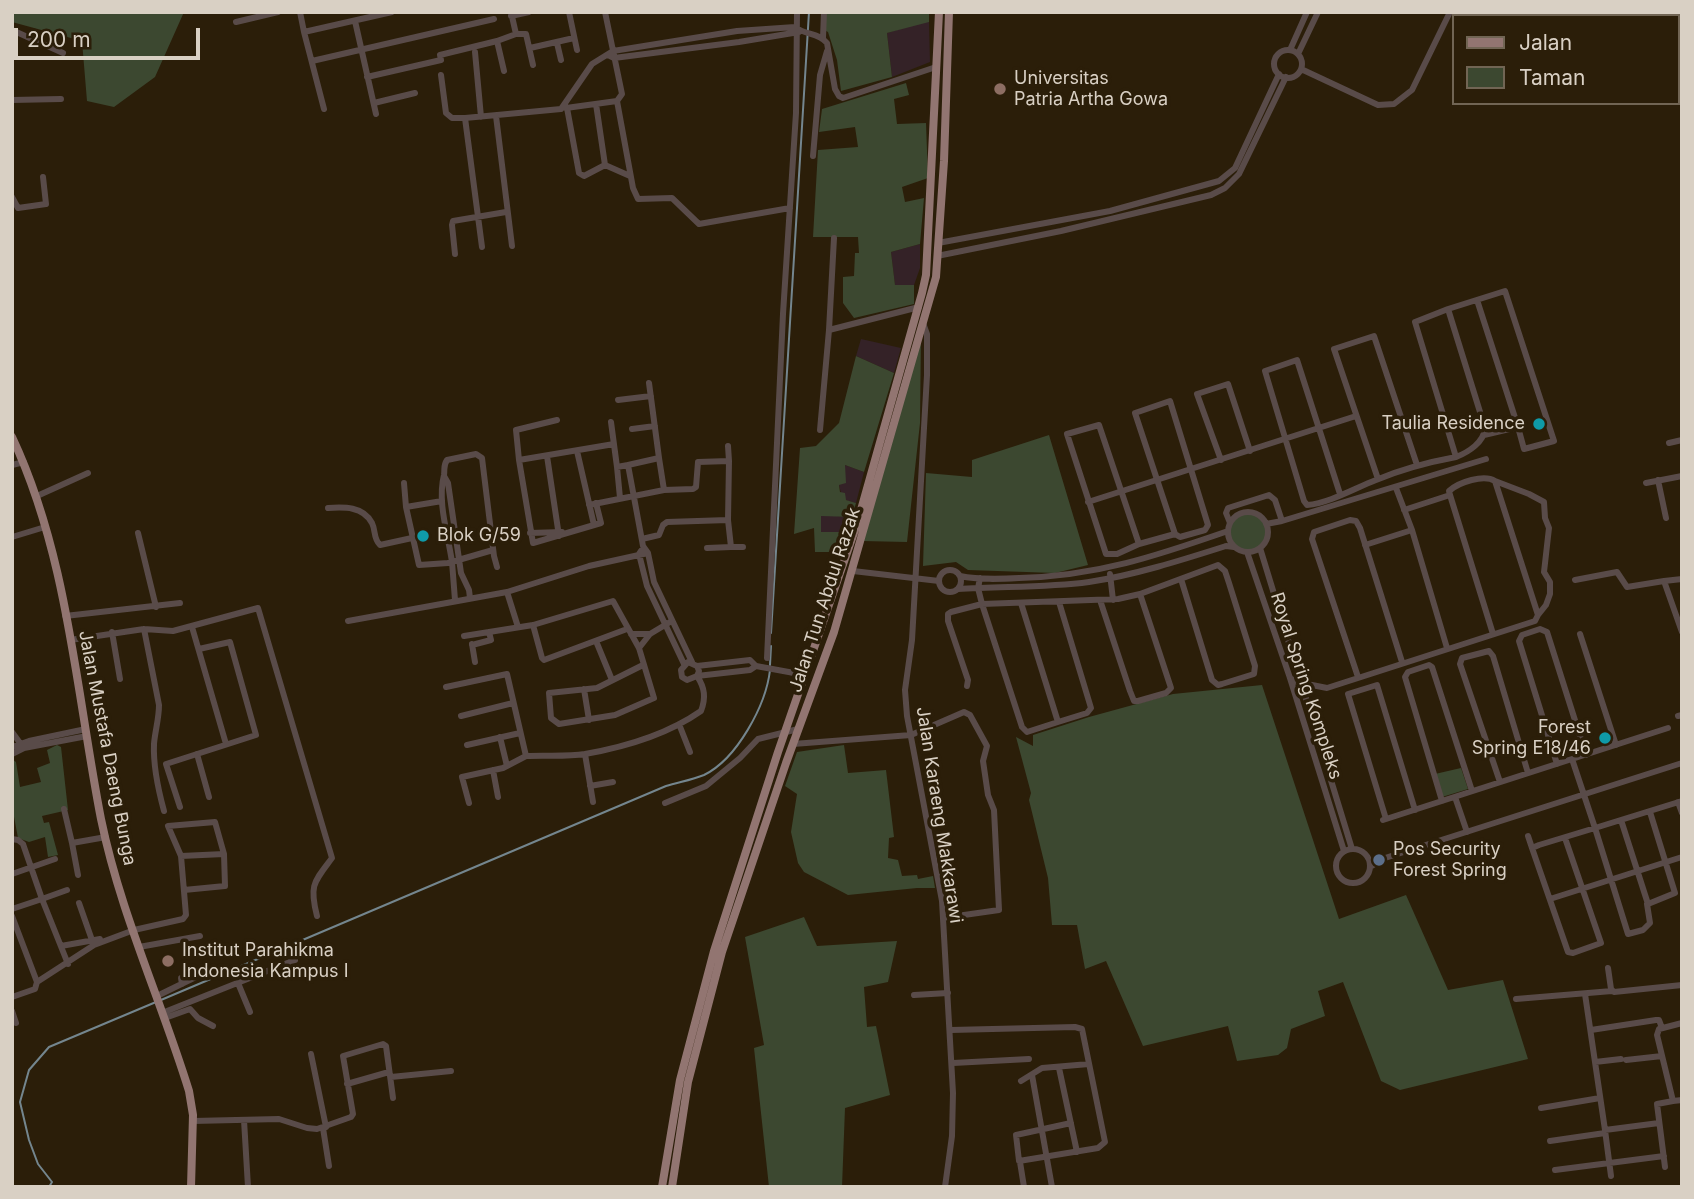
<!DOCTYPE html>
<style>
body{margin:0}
#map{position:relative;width:1694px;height:1199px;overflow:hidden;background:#2b1e09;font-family:Inter,sans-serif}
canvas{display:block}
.frame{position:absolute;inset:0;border:14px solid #d9d0c4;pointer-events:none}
.legend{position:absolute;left:1452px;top:14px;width:228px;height:91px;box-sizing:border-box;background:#2b1e09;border:2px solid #716554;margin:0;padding:9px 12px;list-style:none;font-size:21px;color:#d9d0c4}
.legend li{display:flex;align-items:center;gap:14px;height:35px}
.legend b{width:35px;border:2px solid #716554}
.scale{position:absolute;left:14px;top:28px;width:186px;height:32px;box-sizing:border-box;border:4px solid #d9d0c4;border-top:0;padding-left:9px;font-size:21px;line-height:24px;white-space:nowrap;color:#d9d0c4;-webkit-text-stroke:5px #2b1e09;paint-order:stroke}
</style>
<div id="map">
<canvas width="1694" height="1199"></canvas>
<div class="frame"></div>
<ul class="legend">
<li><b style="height:9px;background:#927571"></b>Jalan</li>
<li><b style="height:19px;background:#3c4830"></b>Taman</li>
</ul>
<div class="scale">200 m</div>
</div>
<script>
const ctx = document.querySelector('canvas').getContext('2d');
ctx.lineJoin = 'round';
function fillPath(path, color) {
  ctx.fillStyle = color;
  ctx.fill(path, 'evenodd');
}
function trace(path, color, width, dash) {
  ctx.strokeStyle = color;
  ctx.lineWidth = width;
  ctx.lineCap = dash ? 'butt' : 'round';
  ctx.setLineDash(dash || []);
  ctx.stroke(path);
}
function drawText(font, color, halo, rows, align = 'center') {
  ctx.font = font + ' Inter,sans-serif';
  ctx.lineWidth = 7;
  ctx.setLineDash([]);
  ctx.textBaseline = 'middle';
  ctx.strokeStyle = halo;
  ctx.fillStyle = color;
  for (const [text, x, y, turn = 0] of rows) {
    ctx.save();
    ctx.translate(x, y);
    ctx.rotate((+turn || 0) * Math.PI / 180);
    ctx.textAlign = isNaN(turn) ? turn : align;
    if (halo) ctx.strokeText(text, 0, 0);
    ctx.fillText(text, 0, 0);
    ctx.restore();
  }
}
fillPath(new Path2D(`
 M922,22H929L930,62L892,77L887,33Z
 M920,244V268L914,285L895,286L891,252Z
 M861,339L901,348L894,373L856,356Z
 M845,465L864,472L856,503L845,500L841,493L839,485Z
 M821,515L852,517L851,532H821Z`), '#342227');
fillPath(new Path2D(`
 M12,12H184L155,77L114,107L87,101L82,41L12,22Z
 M825,12H929V22L887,33L892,77L841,91L837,60L828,32L822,29Z
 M906,83L909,95L894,99L897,124L926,123L928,178L902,187L905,202L924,198L920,244L891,252L895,285H914V304L854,318L843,303V277L854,276L855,253H859L858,237H813L818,150L858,147L855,127L819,132L822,109Z
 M921,332L920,423L907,542L862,541Z
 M856,356L894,373L864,472L845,465L846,483L839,485L840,492L845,493L846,500L856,503L852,517L821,516V532H851L844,552H815L814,528L794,534L800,448L816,446L839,423Z
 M1049,435L1088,565L1055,573L968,570L956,562L923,566L926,473L972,477V460Z
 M1230 532a18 18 0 1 1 36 0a18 18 0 1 1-36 0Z
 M1262,685L1339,919L1406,895L1448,990L1503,980L1528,1059L1400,1090L1381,1081L1343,982L1318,991L1325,1016L1291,1029L1287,1048L1278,1055L1237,1061L1228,1026L1143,1046L1106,961L1085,969L1077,925H1052L1048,878L1029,800L1031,793L1016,737L1033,746V735L1089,717L1173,694Z
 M57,745L61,747L68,810L42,816L44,823L49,822L58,855L48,857L45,837L29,842L18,838L12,806V759L16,762L20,787L41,782L37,768L50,763L47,750Z
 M844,745L848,773L886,770L894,837L889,838L888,858L898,860L902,876L917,875L918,879L933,876L935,888H917L848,895L804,872L798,863L791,832L797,794L785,786L797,752Z
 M1461,768L1468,789L1442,797L1435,774Z
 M804,917L817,946L897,941L888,982L864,987L867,1027L876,1026L890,1095L845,1108L842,1187H769L754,1048L764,1045L745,937Z`), '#3c4830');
trace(new Path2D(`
 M771,633L809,12
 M770,665L771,646
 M161,1000L666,786C679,782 692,780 704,775C737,759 766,705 770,670
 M49,1187L52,1182L38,1164L29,1140L20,1102L29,1070L49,1047L156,1002`), '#74868e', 2);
trace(new Path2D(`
 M300,12L304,32L392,12
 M511,12L516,34
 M569,12L577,50
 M511,16L529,12
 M355,21L376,114
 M236,22L278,12
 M12,30L63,53
 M304,32L324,109
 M823,38L824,12
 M557,43L561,60
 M530,48L574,38
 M1290,50L1307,12
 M1274 64a14 14 0 1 1 28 0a14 14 0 1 1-28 0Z
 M475,52L481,117
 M1298,54L1318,12
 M608,55L614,58L739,42L799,32
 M312,61L494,19
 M1301,69L1378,105L1394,104L1412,90L1450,12
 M504,71L497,41L516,34H526L533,65
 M441,75L446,113L452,118H465L561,109L592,64L613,51L737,31L795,27C805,35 819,33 827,43L835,89L839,96L843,98L936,67
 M367,77L441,60L440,55L497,41
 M12,100L61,99
 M617,101L633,188L638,199L672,198L699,224L790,208
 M374,103L415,93
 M566,108L617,101L622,94L605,12
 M567,108L579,173L584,176L605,165L596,104
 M496,116L512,246
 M465,118L482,247
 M813,156L820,75L827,51
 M605,165L630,176
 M12,197L18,208L46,204L43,177
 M938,243L1110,211L1219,181L1235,168L1279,74
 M455,254L452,225L453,221L506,212
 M937,256L1061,231L1211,195L1225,188L1239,174L1286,77
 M1477,300L1518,427L1484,435
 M1448,309L1505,291L1554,441L1524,449L1518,427
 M923,323L927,334V375L912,640L905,690L907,716L942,901L953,1093L952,1136L945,1187
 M829,330L919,307
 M618,400L651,396
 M1170,401L1208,525L1205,530L1180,537L1175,534L1135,413Z
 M557,420L516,430L519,460L614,444
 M611,422L617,467L628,465L643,546L648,553L654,582L692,662
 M632,429L655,426
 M820,430L829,330L834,238
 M1669,443L1682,440
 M577,451L594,525
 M547,456L559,536
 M659,458L664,490
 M519,460L533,543L601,523L596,503
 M1221,460L1197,394L1228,384L1250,451
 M12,465L24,462
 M628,465L659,458L649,383
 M617,467L620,498
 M444,476L448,483L461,573L469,590L470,598
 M1378,479L1334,349L1374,336L1417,465
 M1658,480L1666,518
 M1495,481L1529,494L1544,502L1545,518L1549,528L1544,572L1550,582V594L1546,605L1538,615
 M404,483L406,507
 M1646,483L1682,476
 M1396,488L1412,530L1447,648
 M1340,494L1297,360L1265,371L1304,501L1307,505C1330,503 1355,488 1376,480C1402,469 1429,462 1456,457C1469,452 1484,442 1485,428L1448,309L1415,322L1456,457
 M37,496L88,473
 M442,501L406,507L419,565L448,563L493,550
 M1088,502L1356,416
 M589,505L664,490L693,489L696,487L698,462L729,461L728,446
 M328,508C344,507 363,506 372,523C376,531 373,538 380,545L412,538
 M1404,510L1450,495
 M1228 532a20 20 0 1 1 40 0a20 20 0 1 1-40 0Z
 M728,520L729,461
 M1230,523L1226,513L1228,508L1269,495L1275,500L1282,521
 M1266,524L1282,521L1486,459
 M138,533L156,607
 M530,533L562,532
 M12,537L45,527
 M642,539L659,535L663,525L667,522L728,520L731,547H743
 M1139,544L1099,425L1067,434L1106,554H1117L1139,544L1175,534
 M1365,545L1412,530
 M707,548L731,547
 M1260,548L1352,849
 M641,551L639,554L647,586L684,664
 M1247,552L1290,678L1344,851
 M939 581a11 11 0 1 1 22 0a11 11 0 1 1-22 0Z
 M853,571L939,581
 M1110,574L1113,600
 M960,576C979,580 1000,579 1019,578C1097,576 1156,556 1228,531
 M980,578L978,588L982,604L1022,727L1027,732L1058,722L1021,603
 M1575,580L1617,572L1627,587L1664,581L1682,632
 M1664,581L1682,579
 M958,589C1002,586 1045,588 1089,582C1135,575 1182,560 1226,546L1234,547
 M507,592L518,627
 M455,600C454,588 453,575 452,562C448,534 437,502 444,475C445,468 443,466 447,460L476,454L482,458L494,556L497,567
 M1100,600L1130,691L1134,701H1138L1166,693L1171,688L1140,594
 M65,616L180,603
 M348,621L507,592L589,566L648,553
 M533,625L542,658L544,660L627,629
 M192,627L226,744
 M144,629L159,705C159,719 155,731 154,744C153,767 158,789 164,811
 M112,632L120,679
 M631,634H650
 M1580,634L1616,745
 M464,636L533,625L613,601L639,648L654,698L615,715L559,724L551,718L549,693L597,688L643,665
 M70,640L144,629L173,631L258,608L332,858C314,882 309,885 317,916
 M596,641L612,680
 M472,644L475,662
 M472,645L491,640L489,632
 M639,648L650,634L670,622
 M767,658L783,314L796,113L797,12
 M697,666L699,671L697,676L687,680L682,677L681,670L688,662L697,666L750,660L756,666L805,675
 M1358,677L1312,539L1314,532L1350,520L1356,521L1360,528L1402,662
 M1290,678L1297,682L1327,688L1535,621L1538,615L1495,481C1484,474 1459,482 1449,491L1450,495L1493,634
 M967,686L968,680L948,621V614L951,612L982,604L1118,599L1140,594L1218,565L1225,571L1229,583L1255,666L1254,674L1222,684L1218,685L1212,680L1181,579
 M446,687L507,674L526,756C545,755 566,757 585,754C625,747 668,734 701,711C706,698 705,688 697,676L750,670L756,666
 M584,689L589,720
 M461,716L513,703
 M1678,716L1682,715
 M1058,722L1087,713L1091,708L1059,602
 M679,724L690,752
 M12,732L20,743
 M500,737L507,766
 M793,744L911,735L964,712L970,715L987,746L983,761L988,795L994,810L999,910L943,918
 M467,745L520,733
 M12,747L29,741L86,729
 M12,754L24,748L87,736
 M197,754L209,797
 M585,754L593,802
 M1572,759L1595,828L1682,801
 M1557,764L1519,641L1522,635L1540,629L1547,632L1586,755
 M493,770L498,797
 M1500,782L1460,664L1462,658L1489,651L1493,656L1528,773
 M590,786L613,782
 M1455,797L1467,832
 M1442,801L1405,677L1408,672L1429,665L1432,667L1472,791
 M1678,802L1682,813
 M469,803L462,777L503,768L526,756
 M665,803L706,786L740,758L758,739L798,729
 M180,807L166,764L256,735L230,642L199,649
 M64,809L72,843L106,837
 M1386,819L1348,694L1377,685L1415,810
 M1383,820L1668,728
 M1621,820L1648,904L1675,893L1650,812
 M1528,836L1532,848
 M1565,838L1601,943L1573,953L1568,952L1532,848L1539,845L1595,828L1628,934L1643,930L1650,923L1647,904
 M12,839L18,840L23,844L42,899L12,909
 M72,843L78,875
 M1336 866a17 17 0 1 1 34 0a17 17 0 1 1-34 0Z
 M181,856L224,854
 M1370,867L1385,858L1682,763
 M12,874L55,859
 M67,890L42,899L68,964
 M1550,899L1682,857
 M79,903L93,943
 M12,916L37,982
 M61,946L100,939
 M139,947L200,936
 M1608,968L1611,989L1614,992L1682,985
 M238,983L250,1012
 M1585,994L1605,1130L1659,1123
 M914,995L948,993
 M157,996L204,973L202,970L199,969L181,978L182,984
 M12,997L35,989L37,982L94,945L134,930L183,919L186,915L181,856L168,826L215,822L224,854L225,886L184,890
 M1516,999L1612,991
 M12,1011L16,1023
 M162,1013L295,960
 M165,1018L190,1009L198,1018L213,1026
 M1682,1023L1659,1029L1657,1035L1673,1101L1682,1100
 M951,1030L1075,1027L1082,1029L1105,1142L1098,1148L1019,1161L1016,1135L1071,1123
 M1591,1030L1656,1020H1659L1662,1028
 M311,1054L326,1127
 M1626,1060L1662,1056
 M1595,1062L1621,1059
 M953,1063L1029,1059
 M1059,1068L1077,1152
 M1032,1075L1052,1187
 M391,1077L451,1071
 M1021,1081L1042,1068L1089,1064
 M347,1084L389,1072
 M1541,1108L1600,1098
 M244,1120L248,1187
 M193,1121L279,1119L307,1128L317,1129L351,1117L353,1114L343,1056L383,1044L386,1046L393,1098
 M323,1128L329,1166
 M1605,1130L1611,1176
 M1550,1141L1605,1133
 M1020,1162L1024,1187
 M1665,1167L1657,1104L1673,1101
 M1555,1170L1664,1156`), '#594b49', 6);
trace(new Path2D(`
 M12,437C68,556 76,691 101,819C120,912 161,1000 189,1091L193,1115L191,1187
 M662,1187L680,1080L714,951L778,752L857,524L922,293L926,275L939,12
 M672,1187L688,1082L722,952L786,763L834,632L936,277L944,161L949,12`), '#927571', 8);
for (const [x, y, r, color] of [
 [1000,89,7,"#8d6e63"],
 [1539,424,7,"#0f9aa8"],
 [423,536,7,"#0f9aa8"],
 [1605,738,7,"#0f9aa8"],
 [1379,860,7,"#5c6f8a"],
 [168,961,7,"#8d6e63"]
]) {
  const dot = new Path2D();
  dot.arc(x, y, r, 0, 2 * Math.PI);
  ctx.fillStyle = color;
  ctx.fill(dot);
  trace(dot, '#2b1e09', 2.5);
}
drawText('18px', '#d9d0c4', '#2b1e09', [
 ["Universitas",1014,79],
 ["Patria Artha Gowa",1014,100],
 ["Taulia Residence",1525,424,"right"],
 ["Blok G/59",437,536],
 ["Forest",1591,728,"right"],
 ["Spring E18/46",1591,749,"right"],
 ["Pos Security",1393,850],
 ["Forest Spring",1393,871],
 ["Institut Parahikma",182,951],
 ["Indonesia Kampus I",182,972]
], 'left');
drawText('18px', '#d9d0c4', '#2b1e09', [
 ["Jalan Tun Abdul Razak",825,600,-72],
 ["Royal Spring Kompleks",1306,686,72],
 ["Jalan Mustafa Daeng Bunga",107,748,79],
 ["Jalan Karaeng Makkarawi",939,815,81]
]);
</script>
